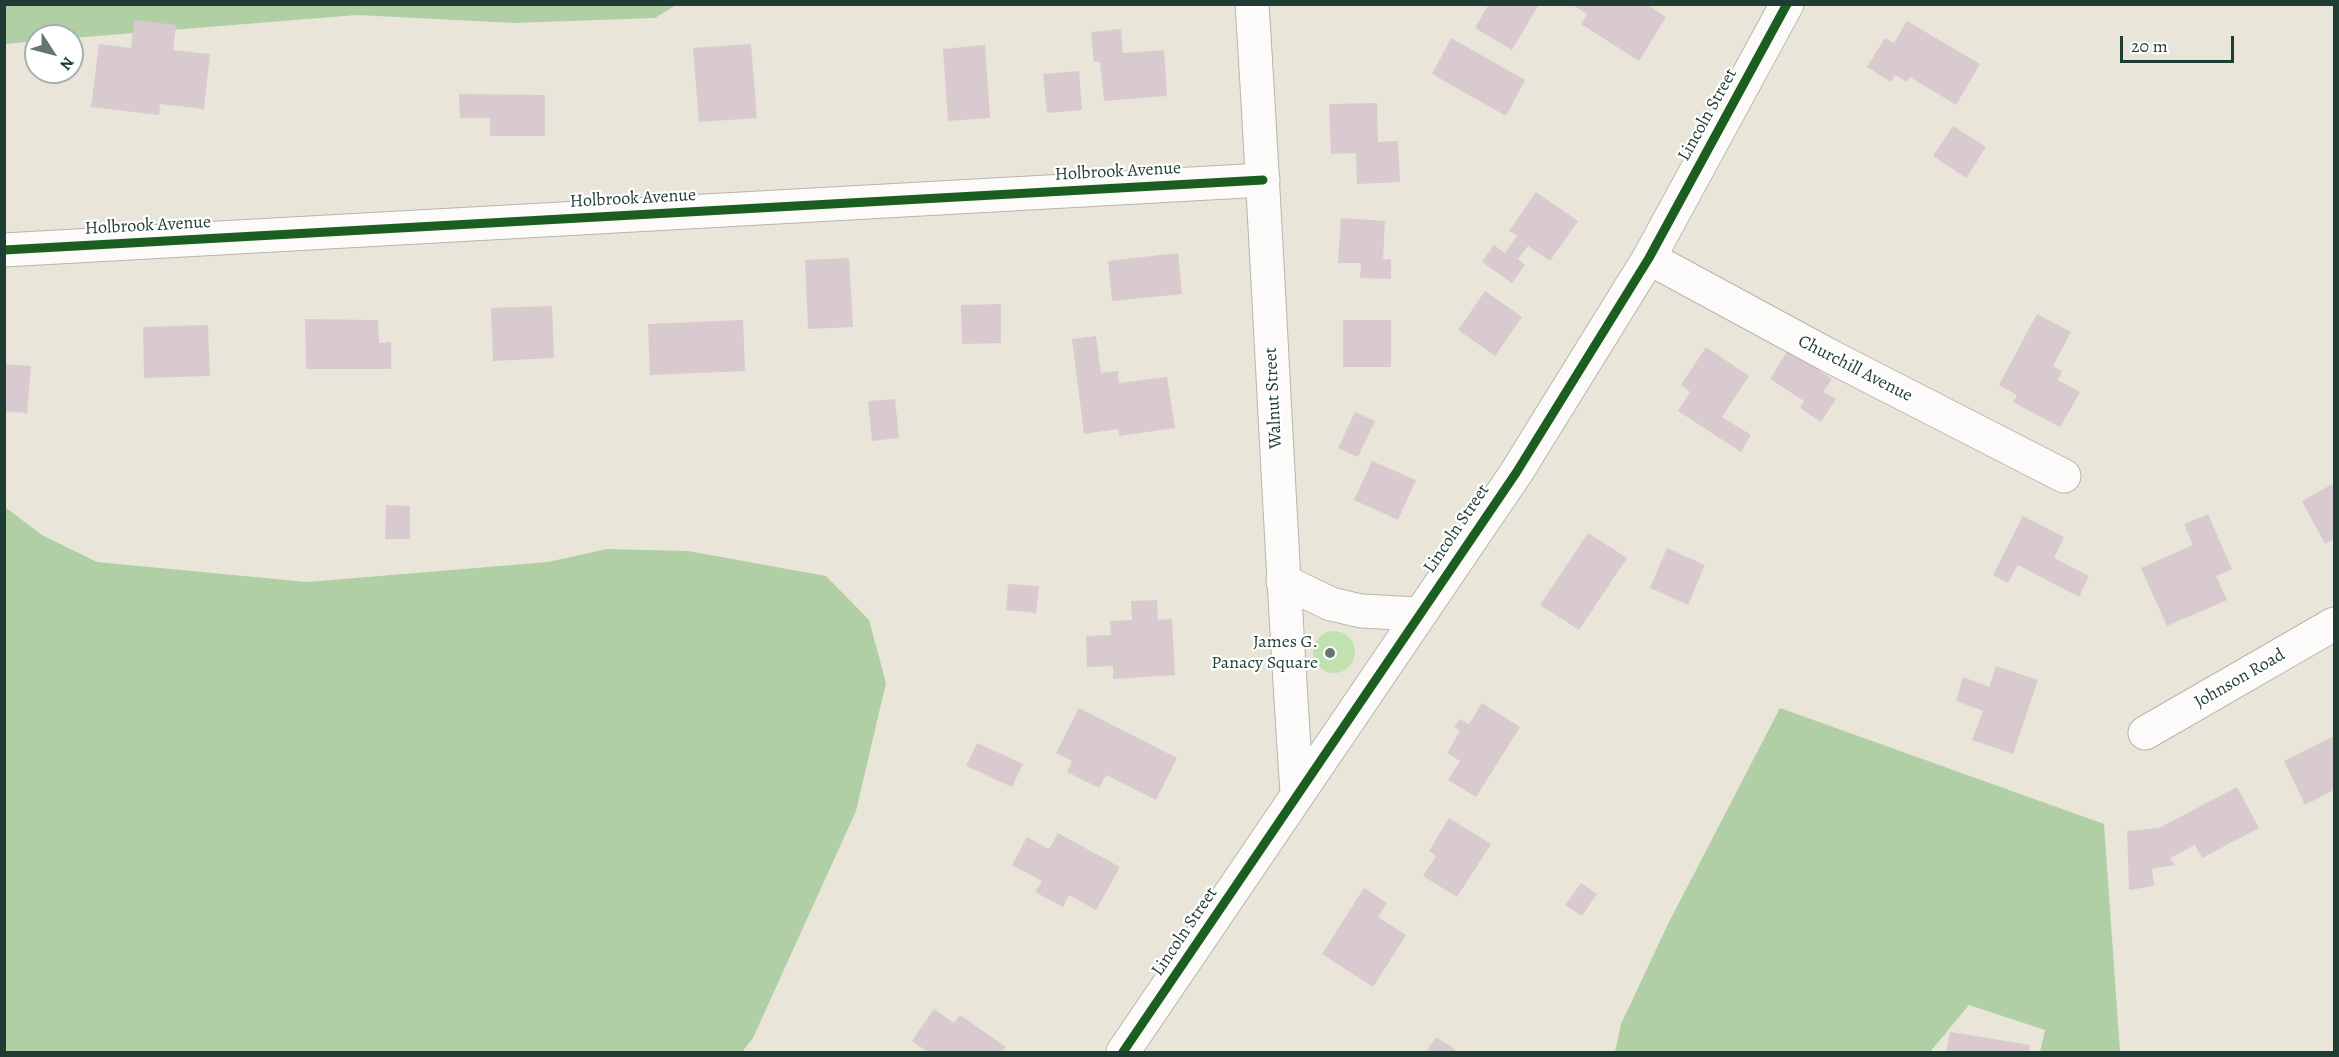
<!DOCTYPE html>
<style>
body{margin:0}
#map{position:relative;width:2339px;height:1057px;overflow:hidden;background:#e9e6d9;font-family:Alegreya,serif}
canvas{display:block}
.frame{position:absolute;inset:0;border:6px solid #1f3d34;pointer-events:none}
.north{position:absolute;left:24px;top:24px;width:60px;height:60px;box-sizing:border-box;background:#fff;border:2px solid #a5b1ae;border-radius:50%;rotate:126deg;font-size:16px;font-weight:700;line-height:24px;text-align:center;color:#1f3d34}
.north::after{content:'';display:block;margin:auto;width:21px;height:27px;background:#66786e;clip-path:polygon(50% 0,100% 100%,50% 72%,0 100%)}
.scale{position:absolute;left:2120px;top:36px;width:114px;height:27px;box-sizing:border-box;border:3px solid #1f3d34;border-top:0;padding-left:8px;font-size:18px;line-height:21px;white-space:nowrap;color:#1f3d34;-webkit-text-stroke:4px #fff;paint-order:stroke}
</style>
<div id="map">
<canvas width="2339" height="1057"></canvas>
<div class="frame"></div>
<div class="north">N</div>
<div class="scale">20 m</div>
</div>
<script>
const ctx = document.querySelector('canvas').getContext('2d');
ctx.lineJoin = 'round';
function fillPath(path, color) {
  ctx.fillStyle = color;
  ctx.fill(path, 'evenodd');
}
function trace(path, color, width, dash) {
  ctx.strokeStyle = color;
  ctx.lineWidth = width;
  ctx.lineCap = dash ? 'butt' : 'round';
  ctx.setLineDash(dash || []);
  ctx.stroke(path);
}
function drawText(font, color, halo, rows, align = 'center') {
  ctx.font = font + ' Alegreya,serif';
  ctx.lineWidth = 4.5;
  ctx.setLineDash([]);
  ctx.textBaseline = 'middle';
  ctx.strokeStyle = halo;
  ctx.fillStyle = color;
  for (const [text, x, y, turn = 0] of rows) {
    ctx.save();
    ctx.translate(x, y);
    ctx.rotate((+turn || 0) * Math.PI / 180);
    ctx.textAlign = isNaN(turn) ? turn : align;
    if (halo) ctx.strokeText(text, 0, 0);
    ctx.fillText(text, 0, 0);
    ctx.restore();
  }
}
fillPath(new Path2D(`
 M1313 652a21 21 0 1 1 42 0a21 21 0 1 1-42 0Z`), '#c2e1b0');
fillPath(new Path2D(`
 M5,5H676L655,18L514,23L357,15L72,38V36H36V41L5,44Z
 M5,507L42,535L97,562L307,582L548,562L607,549L688,551L826,576L869,620L886,683L856,811L753,1038L742,1052H5Z
 M1780,708L2104,824L2120,1052H2040L2045,1030L1969,1005L1930,1052H1615L1621,1024L1668,924Z`), '#b0cfa5');
fillPath(new Path2D(`
 M1489,4H1539L1512,50L1475,28Z
 M1571,4H1646L1666,17L1639,61L1581,24L1587,14Z
 M134,20L176,25L173,50L210,54L204,109L160,104L159,115L91,107L99,44L131,48Z
 M1907,21L1980,64L1956,105L1910,77L1907,82L1895,75L1891,82L1867,67L1885,38L1894,43Z
 M1121,29L1123,53L1164,50L1167,96L1104,101L1100,62H1094L1091,32Z
 M1451,38L1525,80L1506,116L1432,74Z
 M751,44L757,118L699,122L693,48Z
 M985,45L990,118L948,121L943,49Z
 M1079,71L1082,110L1047,113L1043,74Z
 M459,94L545,95V136H490V118H460Z
 M1377,103L1378,142L1398,141L1400,182L1357,184L1356,153L1331,154L1329,104Z
 M1953,126L1986,147L1966,178L1933,156Z
 M1536,192L1578,221L1550,261L1528,246L1518,259L1525,265L1512,283L1482,262L1494,245L1505,253L1517,236L1509,231Z
 M1341,218L1385,221L1383,259H1391V279L1360,278L1361,263H1338Z
 M1178,253L1182,294L1112,301L1108,261Z
 M849,258L853,327L808,329L805,260Z
 M1485,291L1522,317L1495,356L1458,330Z
 M1001,304V343L962,344L961,305Z
 M552,306L554,358L493,361L491,308Z
 M2037,314L2071,332L2053,366L2062,371L2058,380L2080,392L2060,427L2013,402L2017,395L1999,385Z
 M305,319L378,320L379,343L391,342V369H306Z
 M743,320L745,371L650,375L648,324Z
 M1343,320H1391V367H1343Z
 M208,325L210,376L144,378L143,327Z
 M1096,336L1101,373L1118,371L1119,383L1167,377L1175,428L1119,436L1118,429L1084,434L1072,339Z
 M1706,347L1749,376L1722,417L1751,435L1741,452L1678,411L1690,392L1681,385Z
 M1788,350L1832,379L1823,392L1836,399L1821,422L1800,408L1804,401L1770,379Z
 M4,364L31,366L27,413L4,411Z
 M895,399L899,438L872,441L868,401Z
 M1355,412L1375,421L1358,457L1338,448Z
 M1372,461L1416,480L1398,520L1354,500Z
 M2334,483V539L2325,544L2302,501Z
 M386,505L410,506V539H385Z
 M2208,514L2232,569L2216,576L2227,600L2167,626L2141,568L2193,545L2184,524Z
 M2023,516L2064,537L2054,558L2089,576L2079,597L2018,565L2008,583L1993,575Z
 M1588,533L1627,558L1579,630L1540,605Z
 M1667,548L1705,565L1688,605L1650,588Z
 M1008,584L1039,586L1036,613L1006,610Z
 M1157,600L1158,620L1172,619L1175,675L1113,679V666L1087,667L1086,636L1111,635L1110,621L1132,620L1131,601Z
 M1996,666L2038,680L2013,754L1972,740L1983,711L1956,701L1963,677L1989,687Z
 M1482,703L1520,727L1476,797L1448,780L1460,761L1447,753L1460,731L1454,727L1460,719L1469,724Z
 M1079,708L1177,758L1156,800L1106,775L1099,788L1067,772L1072,761L1056,753Z
 M2334,736V790L2305,805L2284,761Z
 M977,743L1023,764L1012,787L966,766Z
 M2237,787L2259,828L2202,858L2195,845L2170,858L2175,865L2152,869L2154,886L2129,890L2127,831L2159,828Z
 M1449,818L1491,844L1457,897L1423,876L1436,856L1429,851Z
 M1058,833L1120,867L1096,910L1069,895L1063,907L1035,892L1042,881L1012,865L1027,837L1049,849Z
 M1581,883L1597,894L1582,916L1565,905Z
 M1364,888L1387,903L1378,917L1406,935L1373,987L1322,954Z
 M934,1009L954,1023L960,1015L1006,1047L1002,1052H928L912,1041Z
 M1950,1032L2030,1045L2029,1052H1946Z
 M1436,1037L1459,1052H1426Z`), '#d8cacf');
const minor = new Path2D(`
 M4,250L1263,180
 M1649,258L1828,355L2064,476
 M1283,581L1331,604L1361,611L1419,614
 M2145,733L2334,624`);
const tertiary = new Path2D(`
 M1252,4C1269,267 1279,530 1297,792
 M1123,1052L1516,473L1649,258L1787,4`);
trace(minor, '#b5b6ad', 35);
trace(tertiary, '#b5b6ad', 35);
trace(minor, '#fcfbf9', 33);
trace(tertiary, '#fcfbf9', 33);
trace(new Path2D(`
 M4,250L1263,180
 M1123,1052L1516,473L1649,258L1787,4`), '#1b5e20', 9);
for (const [x, y, r, color] of [
 [1330,653,6,"#66786e"]
]) {
  const dot = new Path2D();
  dot.arc(x, y, r, 0, 2 * Math.PI);
  ctx.fillStyle = color;
  ctx.fill(dot);
  trace(dot, '#fff', 2);
}
drawText('18px', '#1f3d34', '#fff', [
 ["Lincoln Street",1708,115,-61],
 ["Holbrook Avenue",1118,172,-3],
 ["Holbrook Avenue",633,199,-3],
 ["Holbrook Avenue",148,226,-3],
 ["Churchill Avenue",1855,369,27],
 ["Walnut Street",1274,398,-93],
 ["Lincoln Street",1457,529,-56],
 ["Johnson Road",2240,679,-30],
 ["Lincoln Street",1185,932,-56]
]);
drawText('18px', '#1f3d34', '#fff', [
 ["James G.",1318,643],
 ["Panacy Square",1318,664]
], 'right');
</script>
